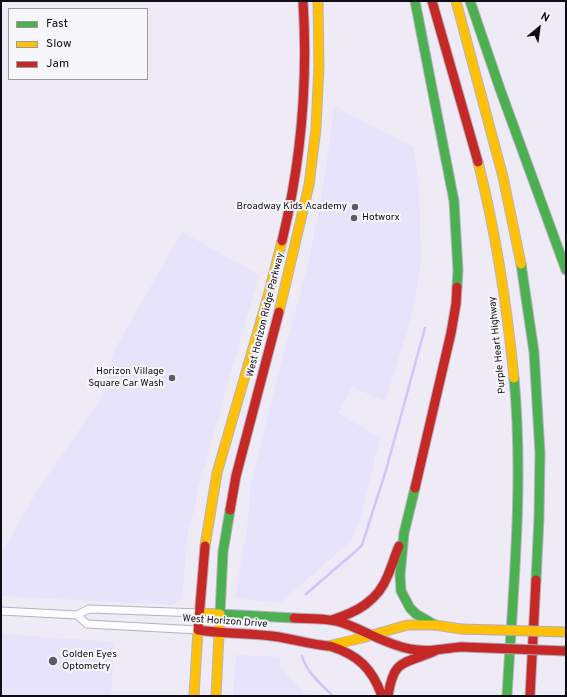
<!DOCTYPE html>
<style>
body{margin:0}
#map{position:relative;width:567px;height:697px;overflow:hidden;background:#eeebf6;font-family:Overpass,sans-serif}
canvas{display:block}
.frame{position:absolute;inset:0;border:2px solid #0e0d15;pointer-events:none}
.legend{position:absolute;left:8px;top:8px;width:140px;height:72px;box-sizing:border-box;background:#f7f6fb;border:1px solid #9a999f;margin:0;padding:5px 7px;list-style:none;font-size:12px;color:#0e0d15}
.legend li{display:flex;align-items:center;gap:8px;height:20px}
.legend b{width:20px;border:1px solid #9a999f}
.north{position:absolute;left:519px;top:8px;width:40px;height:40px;-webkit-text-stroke:3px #f7f6fb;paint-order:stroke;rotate:29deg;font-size:11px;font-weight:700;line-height:16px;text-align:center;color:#0e0d15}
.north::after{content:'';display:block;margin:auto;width:14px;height:18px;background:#0e0d15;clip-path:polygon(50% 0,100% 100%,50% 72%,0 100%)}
</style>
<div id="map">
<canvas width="567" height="697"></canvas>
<div class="frame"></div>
<ul class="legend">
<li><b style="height:5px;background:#4caf50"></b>Fast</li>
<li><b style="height:5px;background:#ffc107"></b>Slow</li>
<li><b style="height:5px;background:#c62828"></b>Jam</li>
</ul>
<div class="north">N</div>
</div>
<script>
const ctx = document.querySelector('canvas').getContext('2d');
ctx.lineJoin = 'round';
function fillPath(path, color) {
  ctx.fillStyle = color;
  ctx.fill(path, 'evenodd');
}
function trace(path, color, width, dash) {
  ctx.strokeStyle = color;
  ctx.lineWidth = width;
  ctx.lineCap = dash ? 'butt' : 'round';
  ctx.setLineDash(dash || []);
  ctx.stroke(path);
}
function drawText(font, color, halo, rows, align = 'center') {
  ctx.font = font + ' Overpass,sans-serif';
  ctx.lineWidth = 4;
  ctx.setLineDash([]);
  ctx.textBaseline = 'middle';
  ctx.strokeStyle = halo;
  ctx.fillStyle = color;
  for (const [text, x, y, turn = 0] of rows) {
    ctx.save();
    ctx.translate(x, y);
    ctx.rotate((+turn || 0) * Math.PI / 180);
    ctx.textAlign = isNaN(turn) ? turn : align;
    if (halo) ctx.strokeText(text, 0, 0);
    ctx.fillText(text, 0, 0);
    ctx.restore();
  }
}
fillPath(new Path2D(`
 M334,106L414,147L419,190L421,260L415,301L407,332L385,401L352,387L338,413L380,438L360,519L352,540L280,603L235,598L248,522L250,488L277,379L307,268L318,215L327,160Z
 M182,232L259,275L226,389L198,489L194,511L188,530L182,598L173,605L1,596V555L34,496L104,394L114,351Z
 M1,634L114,642L111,696H1Z
 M236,655L280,657V667L307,696H233Z`), '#e7e3fa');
trace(new Path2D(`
 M306,594L356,551L362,545L386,470L425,328
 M302,656C307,673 321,684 333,696`), '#d0c4fc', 2.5);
const street = new Path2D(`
 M1,611L77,615L89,609L199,613
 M77,615L87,624L198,630`);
const fast = new Path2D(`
 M415,1L454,201L458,270L457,287
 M470,1L500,89L566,270
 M521,264L534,352L540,453L539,518L536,580
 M415,488L404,533L400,575L401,591L410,608L416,614L435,625
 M230,510L223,552L220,614L294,618
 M507,696C513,591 524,484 514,378`);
const slow = new Path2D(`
 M456,1L503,177L521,264
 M478,162C496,233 507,306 514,378
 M279,312L309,185L316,128L319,66L318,1
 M205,546L217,473L268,296L282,241
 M199,613L220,614L216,696
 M328,646L362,638L407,625H435L461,629
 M194,696L198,630`);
const jam = new Path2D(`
 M432,1L478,162
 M282,241C301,163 308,81 303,1
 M415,488L451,333L456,304L457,287
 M230,510L236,476L279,312
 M205,546L198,630C225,634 253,633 279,637C296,640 311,644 328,646
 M294,618C312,619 330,618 346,624C367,632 388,645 410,649C431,653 442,648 462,647
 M332,620C357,612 378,601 388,575C392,566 395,555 399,546
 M330,646C358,655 372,668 382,696
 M388,696C394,657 404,665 435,651
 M530,696L536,580`);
trace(street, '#b5b3bd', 9);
trace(fast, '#b5b3bd', 11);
trace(slow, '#b5b3bd', 11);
trace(jam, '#b5b3bd', 11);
trace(street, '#fcfcfe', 7);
trace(fast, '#4caf50', 9);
trace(slow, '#ffc107', 9);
trace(jam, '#c62828', 9);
const slowBridge = new Path2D(`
 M461,629L566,632`);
const jamBridge = new Path2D(`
 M462,647L566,651`);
trace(slowBridge, '#afacbb', 11, []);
trace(jamBridge, '#afacbb', 11, []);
trace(slowBridge, '#ffc107', 9);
trace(jamBridge, '#c62828', 9);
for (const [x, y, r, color] of [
 [355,207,4,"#5c5b64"],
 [354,218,4,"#5c5b64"],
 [172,378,4,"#5c5b64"],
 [53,661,5,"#5c5b64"]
]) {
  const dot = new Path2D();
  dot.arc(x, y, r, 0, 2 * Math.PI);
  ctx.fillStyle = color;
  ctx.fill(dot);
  trace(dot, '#f7f6fb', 1.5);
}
drawText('10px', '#0e0d15', '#f7f6fb', [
 ["Broadway Kids Academy",347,207],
 ["Hotworx",362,218,"left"],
 ["Horizon Village",164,372],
 ["Square Car Wash",164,384],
 ["Golden Eyes",62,655,"left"],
 ["Optometry",62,667,"left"]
], 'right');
drawText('10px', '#0e0d15', '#f7f6fb', [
 ["West Horizon Ridge Parkway",266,315,-76],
 ["Purple Heart Highway",498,345,-96],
 ["West Horizon Drive",225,622,4]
]);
</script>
